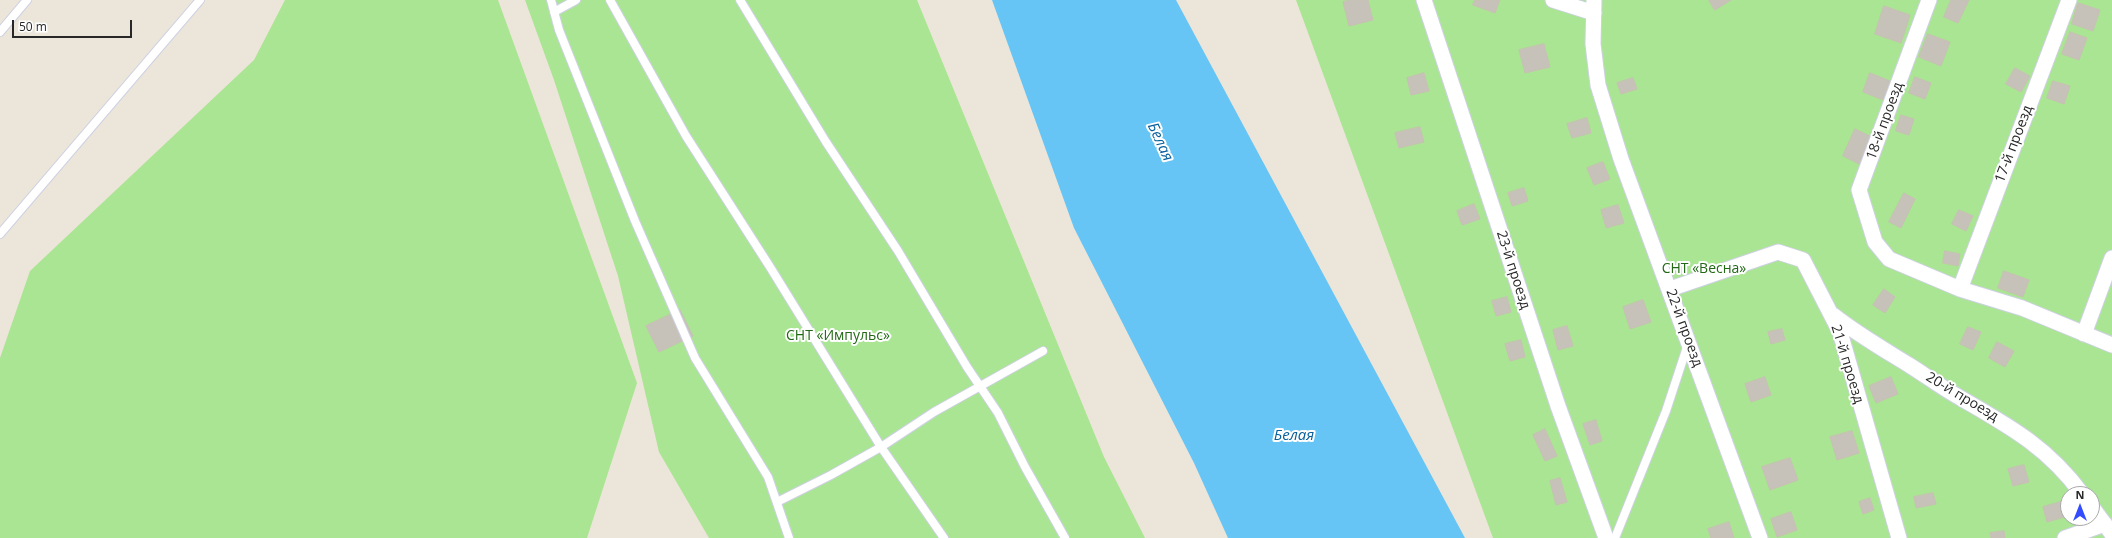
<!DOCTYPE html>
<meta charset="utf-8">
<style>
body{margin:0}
#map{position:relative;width:2112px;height:538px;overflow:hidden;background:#ece5d9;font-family:"Open Sans",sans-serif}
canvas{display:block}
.north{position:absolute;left:2060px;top:486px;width:40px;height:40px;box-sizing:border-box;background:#fff;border:1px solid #a9a9a9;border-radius:50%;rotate:0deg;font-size:11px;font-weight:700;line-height:16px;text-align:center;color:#282828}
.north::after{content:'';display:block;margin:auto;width:14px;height:18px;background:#334cff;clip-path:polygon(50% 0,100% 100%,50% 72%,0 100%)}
.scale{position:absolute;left:12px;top:20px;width:120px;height:18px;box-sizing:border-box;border:2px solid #282828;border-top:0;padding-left:5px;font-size:12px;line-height:14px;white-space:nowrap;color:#282828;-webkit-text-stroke:3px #fff;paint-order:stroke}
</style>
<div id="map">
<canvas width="2112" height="538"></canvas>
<div class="north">N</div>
<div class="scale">50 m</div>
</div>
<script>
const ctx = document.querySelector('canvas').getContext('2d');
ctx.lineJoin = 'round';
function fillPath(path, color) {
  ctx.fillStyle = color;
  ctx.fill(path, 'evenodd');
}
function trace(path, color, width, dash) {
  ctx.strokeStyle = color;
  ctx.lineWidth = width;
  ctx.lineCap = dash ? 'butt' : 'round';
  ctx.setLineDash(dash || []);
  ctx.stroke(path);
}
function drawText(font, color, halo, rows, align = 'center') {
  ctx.font = font + ' "Open Sans",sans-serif';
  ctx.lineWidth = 4;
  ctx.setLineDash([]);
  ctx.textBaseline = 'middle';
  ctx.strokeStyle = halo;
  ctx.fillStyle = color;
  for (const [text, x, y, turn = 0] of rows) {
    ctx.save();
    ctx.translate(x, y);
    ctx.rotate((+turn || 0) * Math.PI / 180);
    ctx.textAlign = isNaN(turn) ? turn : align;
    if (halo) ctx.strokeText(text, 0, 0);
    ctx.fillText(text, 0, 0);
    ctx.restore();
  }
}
fillPath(new Path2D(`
 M285,0H498L637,383L587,538H0V358L30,271L254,60Z
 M525,0H917L1104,457L1145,538H709L659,452L618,276L554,80Z
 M1296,0H2112V538H1493ZM2068,494H2092V518H2068Z`), '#a9e592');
fillPath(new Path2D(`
 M992,0H1176L1465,538H1228L1194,463L1074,228Z`), '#66c5f4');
const building = new Path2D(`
 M1350,0H1368L1373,20L1349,26L1343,2Z
 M1475,0H1500L1495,13L1473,5Z
 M1709,0H1731L1715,10Z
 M1951,0H1969L1958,23L1944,17Z
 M2078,3L2100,10L2093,31L2072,24Z
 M1884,6L1910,15L1901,43L1875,34Z
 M2070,32L2087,38L2079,60L2062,54Z
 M1928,34L1950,42L1941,66L1919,57Z
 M1544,44L1550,67L1525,73L1519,50Z
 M2015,68L2030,76L2021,92L2006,84Z
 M1424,73L1429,91L1411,95L1407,78Z
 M1870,73L1890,81L1883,100L1863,92Z
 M1915,77L1931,83L1925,99L1909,93Z
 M1633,78L1637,89L1621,94L1617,83Z
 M2053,81L2070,86L2064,104L2047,98Z
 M1901,115L1914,119L1909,135L1896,131Z
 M1587,118L1591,133L1572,138L1567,124Z
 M1420,127L1424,142L1399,148L1395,133Z
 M1855,129L1872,137L1859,164L1843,156Z
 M1603,162L1610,179L1594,185L1587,168Z
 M1524,188L1528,201L1512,206L1508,193Z
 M1904,193L1915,199L1901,228L1889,222Z
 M1474,204L1480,219L1462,225L1457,211Z
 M1618,205L1624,223L1606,228L1601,210Z
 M1959,210L1973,216L1966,231L1952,224Z
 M1945,251L1960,254L1958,266L1943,263Z
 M2004,271L2029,280L2023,297L1998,288Z
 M1884,289L1895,297L1885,313L1873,305Z
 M1507,297L1511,312L1496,316L1492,301Z
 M1643,300L1651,322L1630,329L1623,307Z
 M680,310L693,336L659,352L646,326Z
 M1567,326L1573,346L1558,350L1553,330Z
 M1968,327L1981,332L1973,350L1960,344Z
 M1782,329L1785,340L1771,344L1768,332Z
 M1521,340L1525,357L1510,361L1505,344Z
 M1997,342L2014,351L2005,367L1989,358Z
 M1765,377L1771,395L1751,402L1745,384Z
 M1891,377L1898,394L1876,403L1869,386Z
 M1596,420L1602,441L1590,445L1583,424Z
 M1545,429L1557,456L1545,461L1533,435Z
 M1852,431L1859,453L1837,460L1830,437Z
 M1790,458L1798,480L1770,490L1762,467Z
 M2024,465L2029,482L2013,486L2008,469Z
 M1560,478L1567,502L1556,505L1550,481Z
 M1933,493L1936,504L1916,508L1914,497Z
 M1870,498L1874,510L1863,514L1859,502Z
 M2064,501L2068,516L2047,522L2043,507Z
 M1791,512L1797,530L1777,537L1771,519Z
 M1729,522L1734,538H1711L1708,529Z
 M2004,531L2005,538H1991L1990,533Z`);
fillPath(building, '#c7c2b9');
trace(building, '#c7c1b3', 1);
const service = new Path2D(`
 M551,0L559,30L635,221L695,358L768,477L789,538
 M610,0L686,136L770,267L881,447L944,538
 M740,0L826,142L898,251L967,367L998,413L1025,467L1065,538
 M554,12L576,0
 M0,32L27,0
 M0,234L200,0
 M777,502L831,475L881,447L934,412L1043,351
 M1615,538L1666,411L1688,344`);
const minor = new Path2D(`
 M1424,0L1558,406L1606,538
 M1553,0L1594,13
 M1594,0L1593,44L1598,85L1621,159L1760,538
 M1929,0L1859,190L1875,242L1889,259L1960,289L2022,308L2112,345
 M1670,289L1778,252L1803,260L1840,332L1899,538
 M1960,289L2069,0
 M1833,315C1857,334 1883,349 1909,365C1925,375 1941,387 1957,396C2007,425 2047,446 2082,494
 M2084,334L2112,258
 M2092,507L2112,534
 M2065,538L2105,524`);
trace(service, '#ced1e2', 10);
trace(minor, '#ced1e2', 17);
trace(service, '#fff', 8);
trace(minor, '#fff', 15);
drawText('14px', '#282828', '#fff', [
 ["18-й проезд",1885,121,-70],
 ["17-й проезд",2014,144,-69],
 ["23-й проезд",1513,270,72],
 ["22-й проезд",1684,328,70],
 ["21-й проезд",1847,364,73],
 ["20-й проезд",1962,397,31]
]);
drawText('14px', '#226816', '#fff', [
 ["СНТ «Весна»",1704,269],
 ["СНТ «Импульс»",838,336]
]);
drawText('italic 15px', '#07609d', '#fff', [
 ["Белая",1160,142,65],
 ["Белая",1294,436]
]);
</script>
